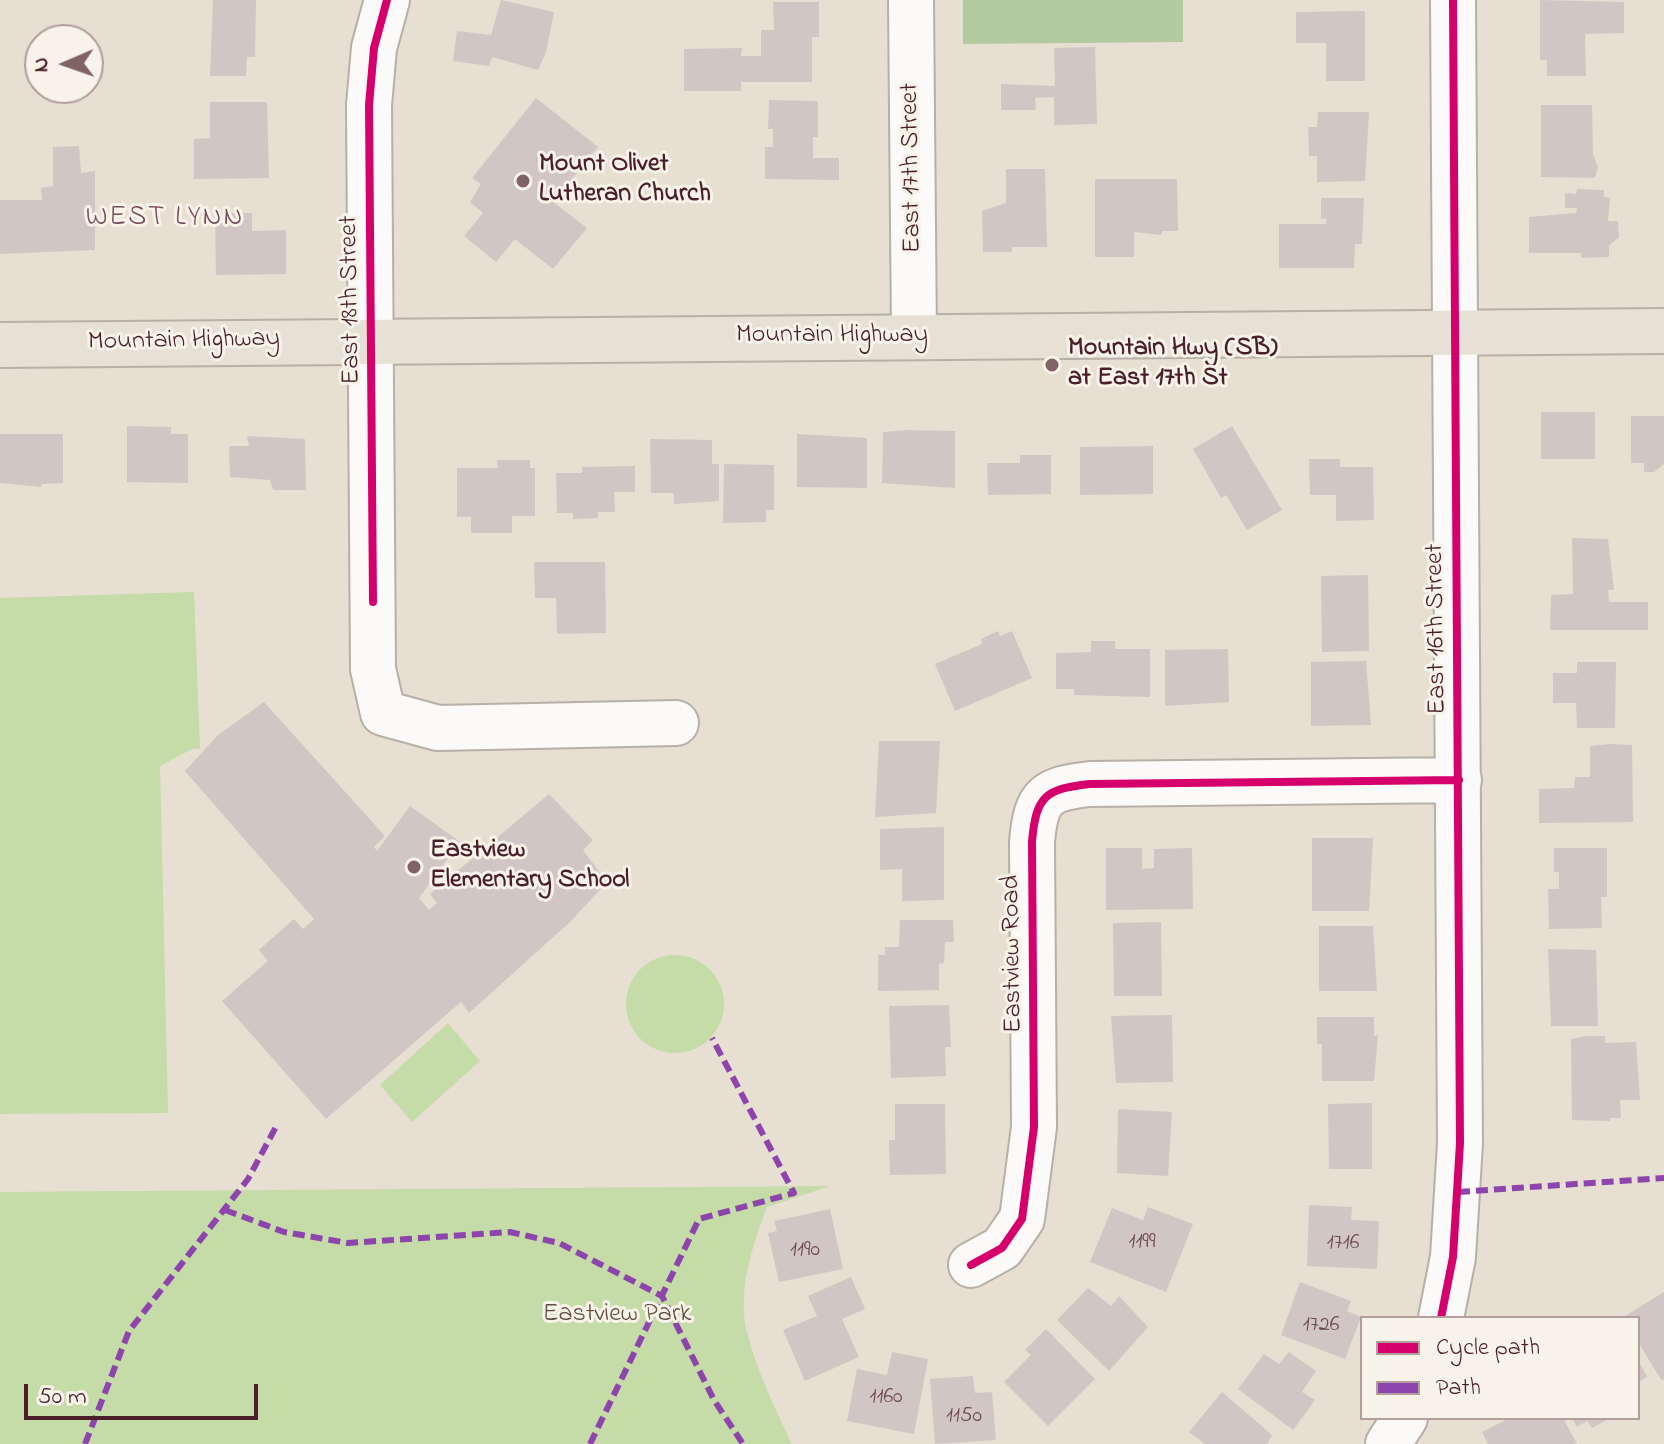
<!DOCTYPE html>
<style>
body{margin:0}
#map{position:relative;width:1664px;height:1444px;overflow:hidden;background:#e7dfd1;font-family:"Indie Flower",sans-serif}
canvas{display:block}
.legend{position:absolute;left:1360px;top:1316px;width:280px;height:104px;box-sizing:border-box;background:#f7f3e8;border:2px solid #b29e9c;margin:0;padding:10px 14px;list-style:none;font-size:24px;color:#4a1f2b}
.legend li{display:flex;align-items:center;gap:16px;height:40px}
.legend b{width:40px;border:2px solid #b29e9c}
.north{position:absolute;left:24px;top:24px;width:80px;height:80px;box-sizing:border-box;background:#f7f3e8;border:2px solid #b29e9c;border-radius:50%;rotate:268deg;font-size:22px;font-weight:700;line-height:32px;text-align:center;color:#4a1f2b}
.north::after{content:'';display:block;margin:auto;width:28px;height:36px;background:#816265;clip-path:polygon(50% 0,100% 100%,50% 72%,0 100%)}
.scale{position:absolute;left:24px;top:1384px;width:234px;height:36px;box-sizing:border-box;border:4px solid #4a1f2b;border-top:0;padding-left:10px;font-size:24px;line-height:28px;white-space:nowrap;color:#4a1f2b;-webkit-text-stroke:6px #f7f3e8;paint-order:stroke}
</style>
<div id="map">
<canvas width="1664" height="1444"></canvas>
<ul class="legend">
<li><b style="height:10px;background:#d6006c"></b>Cycle path</li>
<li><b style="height:10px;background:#8e44ad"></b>Path</li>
</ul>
<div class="north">N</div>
<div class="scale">50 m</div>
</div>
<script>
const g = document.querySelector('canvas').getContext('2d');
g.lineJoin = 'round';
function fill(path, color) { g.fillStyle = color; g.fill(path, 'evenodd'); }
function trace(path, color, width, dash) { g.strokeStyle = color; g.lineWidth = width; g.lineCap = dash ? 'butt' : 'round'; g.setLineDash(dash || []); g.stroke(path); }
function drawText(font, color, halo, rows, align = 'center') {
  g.font = font + ' "Indie Flower",sans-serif'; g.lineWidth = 6; g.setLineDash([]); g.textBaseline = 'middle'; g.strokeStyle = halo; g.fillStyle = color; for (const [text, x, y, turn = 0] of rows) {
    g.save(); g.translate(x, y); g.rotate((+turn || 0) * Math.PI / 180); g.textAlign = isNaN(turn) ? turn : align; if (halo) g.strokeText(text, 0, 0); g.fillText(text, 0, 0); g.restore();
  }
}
const green = new Path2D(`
 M194,592l6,157h-8l-32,17 8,347 -168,1v-516z
 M626 1004a49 49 0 1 1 98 0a49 49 0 1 1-98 0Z
 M448,1023l32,38 -68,61 -32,-37z
 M830,1186l-63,21c-14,37 -29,81 -21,121 8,36 30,83 46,116h-792v-252z`);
const forest = new Path2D(`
 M963,0h220v42l-220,2z`);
const building = new Path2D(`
 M213,0h43l-1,57h-8l-1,19h-36z
 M501,0l53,12 -8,40 -8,18 -46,-13 -3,9 -36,-5 4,-30 34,4z
 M1540,0l84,2v31l-39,1 1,42h-39v-16h-7z
 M773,2h46v35h-7v45h-71v9h-57v-42l58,-1 -1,8h20v-26h13z
 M1365,11v70h-39v-38h-30v-31z
 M1095,47l2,77 -43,1v-28l-19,1 1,12h-35v-26l54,2 -1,-38z
 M536,98l62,49 -45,55 34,26 -34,41 -38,-30 -19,23 -32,-26 19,-23 -13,-11 11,-18 -9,-6z
 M769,100l49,1v36h-5v21h26v22l-74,-1v-32h8v-18h-5z
 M210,102h57l2,76 -75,1v-40l16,-1z
 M1541,105h51l1,50 5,12 -3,11 -54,-1z
 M1318,112h51l-4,69 -48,1v-26h-8l-1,-29h9z
 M79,146l2,27 14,-2v79l-95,4v-54h42l-1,-12 12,-2v-39z
 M1006,169h39l2,78h-35v5h-29l-1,-41 24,-8z
 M1095,179h82l1,52h-16v4l-28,-3v25h-39z
 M1577,189l27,1v7l6,1 -2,23h10l1,16 -10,9v11l-28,1v-5h-52v-36l47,-4 1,-5h-12v-15l11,1z
 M1321,198h43l-2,46h-7l-1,24h-75v-44h47l1,-5 -6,-1z
 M215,213h37v18l34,-1v44l-70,1z
 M1541,412h54v47h-54z
 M1631,416h33v48l-10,8h-10v-9h-13z
 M127,426l44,1v7h17v49l-61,-1z
 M1232,426l50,84 -35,20 -21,-35 -5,3 -28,-49z
 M908,430l47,1v57l-73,-5 1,-51z
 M0,434h63v49l-22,1v3l-41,-4z
 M797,434l70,4v50l-70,-1z
 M247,436l58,3 1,51h-33l-3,-10 -40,-3 -1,-31h20z
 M650,439l62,1v24h7v37l-45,3v-11h-23z
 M1153,446v48l-73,1v-48z
 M1020,455h31v39l-63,1 -1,-32h33z
 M1309,459h31v8h33l1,53 -38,1v-26h-26z
 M497,460h33v8h5v48h-23v17h-41v-16h-14v-49h41z
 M724,464l50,1v45h-8v12l-43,1z
 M635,466v26h-21l1,20h-17v6l-25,1v-6h-16l-1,-40h26v-6z
 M1572,538l36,1 6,51h-6l1,12h39v28h-98l1,-35 22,-1z
 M534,562h71l1,71 -49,1 -1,-36h-21z
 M1368,575l1,76 -47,1 -1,-76z
 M998,631l2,5 12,-5 20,47 -77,33 -20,-47 47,-20 -1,-5z
 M1091,641h24v8h35v48l-76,-2v-6h-18v-36l35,-1z
 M1228,649l1,53 -64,4v-56z
 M1366,661l5,64 -60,1v-64z
 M1577,662h39l-1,66h-38l-1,-25h-23v-30h24z
 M264,702l121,134 -11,11 3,4 33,-45 50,36 -41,56 10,12 8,-7 -7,-9 119,-100 44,46 -10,10 24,32 -37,40 -101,91 -8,-11 -135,117 -104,-118 46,-40 -9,-11 35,-31 9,10 11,-10 -129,-148 33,-36z
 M879,741h61l-4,72 -61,4z
 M1610,744l22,1 1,77 -94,1v-34l35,-1 1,-11h15v-31z
 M944,827v73l-42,1v-32l-22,1v-41z
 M1312,838h61l-4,73h-57z
 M1106,848h36v21l12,-1v-19l38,-1 1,61 -87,1z
 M1554,848h53v49h-6l1,31 -53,1 -1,-40h11v-17h-5z
 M900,920h53l1,22h-9l-1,21 -5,1v26l-61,1v-36h7v-8h14z
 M1161,922l1,74h-48l-1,-73z
 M1319,926h54l4,65h-58z
 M1548,949l48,1 2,76h-47z
 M949,1005l2,42h-6l1,29 -55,2 -2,-72z
 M1172,1015l1,67 -57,1 -5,-67z
 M1317,1017h57v19l4,-1 -4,46h-52v-37h-5z
 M1587,1036h18v7l31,-1 4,58h-20l1,18h-11v3l-38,-1 -1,-81z
 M1372,1103v66h-43l-1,-65z
 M895,1104h50l1,70 -56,1 -1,-35h6z
 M1118,1109l54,3 -4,64 -51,-3z
 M1309,1205l43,2 -1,13 28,1 -2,48 -70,-3z
 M1148,1207l45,17 -27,68 -76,-30 22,-54 31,12z
 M830,1209l13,60 -64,13 -11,-49 9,-2 -3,-10z
 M851,1277l14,32 -23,10 17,38 -54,24 -22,-51 34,-14 -9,-20z
 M1300,1282l51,19 -4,10 14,6 -16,42 -64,-24z
 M1088,1288l23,18 8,-10 29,31 -39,44 -52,-51z
 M1664,1292v87l-2,2 -24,-39v-24h-16z
 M1046,1329l49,50 -47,47 -44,-44 27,-27 -6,-5z
 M892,1352l36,7 -14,75 -67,-13 10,-52 30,6z
 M1289,1352l27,19 -14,21 13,8 -22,30 -55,-41 26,-35 15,10z
 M1638,1360l9,17 -9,5z
 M973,1376l2,17 17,-1 4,48 -61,4 -5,-65z
 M1222,1392l50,43 -5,9h-62l-16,-12z
 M1510,1418h53l14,26h-89l-6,-12z
 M1572,1418h38l-18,10 -5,-7 -10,6z`);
const minor = new Path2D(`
 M387,0l-13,48 -5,57 4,564 10,44 55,15 238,-5
 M911,0l3,337
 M971,1265l31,-17 20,-29 12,-92 -2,-285c4,-46 13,-53 58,-58l369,-4
 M1441,1318l12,-61 7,-114 -7,-1143
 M1388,1444l17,-26`);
const major = new Path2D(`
 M0,345l1664,-14`);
const quiet = new Path2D(`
 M1458,1192l206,-14
 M225,1210l59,22 64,11 162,-11 49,11 103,53 52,104 29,44
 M85,1444l44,-113 119,-152 29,-54
 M590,1444l109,-225 95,-26 -82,-155`);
const cycleway = new Path2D(`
 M373,602l-4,-497 5,-57 13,-48
 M971,1265l31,-17 20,-29 12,-92 -2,-285c4,-46 13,-53 58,-58l369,-4
 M1441,1318l12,-61 7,-114 -7,-1143`);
const markers = [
 [523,181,8,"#816265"],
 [1052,365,8,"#816265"],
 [414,867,8,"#816265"]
];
const numberNames = [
 ["1199",1142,1243],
 ["1716",1343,1244],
 ["1190",805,1251],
 ["1726",1321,1326],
 ["1160",886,1398],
 ["1150",964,1417]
];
const poiNames = [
 ["Mount Olivet",539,166],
 ["Lutheran Church",539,196],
 ["Mountain Hwy (SB)",1068,350],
 ["at East 17th St",1068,380],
 ["Eastview",430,852],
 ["Elementary School",430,882]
];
const streetNames = [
 ["East 17th Street",913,168,-91],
 ["East 18th Street",352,300,-91],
 ["Mountain Highway",832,337],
 ["Mountain Highway",184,342,-1],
 ["East 16th Street",1438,629,-91],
 ["Eastview Road",1014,954,-91]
];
const parkNames = [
 ["Eastview Park",617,1316]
];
const neighbourhoodNames = [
 ["WEST LYNN",165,219]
];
fill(green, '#c5dba8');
fill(forest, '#b2ca9d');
fill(building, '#d2c6c5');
trace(minor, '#b8afa7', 48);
trace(major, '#b8afa7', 48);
trace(minor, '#fbfaf8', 44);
trace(major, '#e6e1d4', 44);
trace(quiet, '#8e44ad', 6, [12, 6]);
trace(cycleway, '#d6006c', 8);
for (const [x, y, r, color] of markers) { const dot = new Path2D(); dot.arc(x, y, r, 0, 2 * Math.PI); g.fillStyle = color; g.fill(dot); trace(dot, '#f7f3e8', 3); }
drawText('22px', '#6c4952', null, numberNames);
drawText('bold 26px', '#4a1f2b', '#f7f3e8', poiNames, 'left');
drawText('26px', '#4a1f2b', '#f7f3e8', streetNames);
drawText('26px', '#624d42', '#f7f3e8', parkNames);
g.letterSpacing = '2px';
drawText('28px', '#794d60', '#f7f3e8', neighbourhoodNames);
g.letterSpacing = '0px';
</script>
